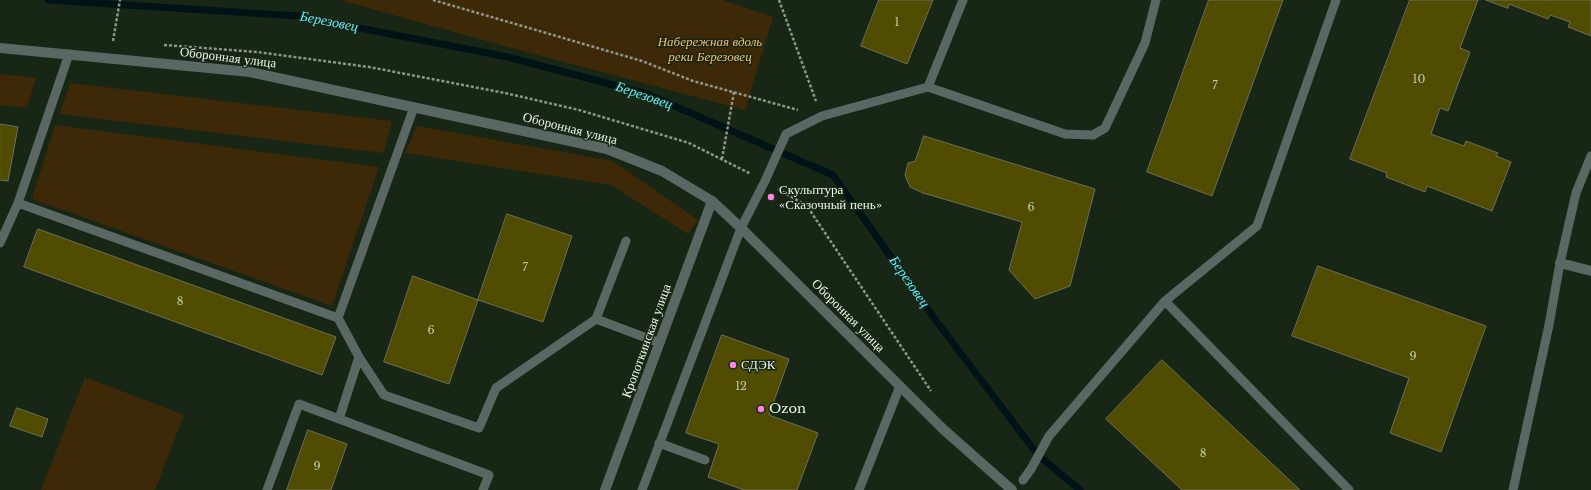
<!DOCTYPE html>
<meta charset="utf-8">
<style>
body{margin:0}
canvas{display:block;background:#182616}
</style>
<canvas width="1591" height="490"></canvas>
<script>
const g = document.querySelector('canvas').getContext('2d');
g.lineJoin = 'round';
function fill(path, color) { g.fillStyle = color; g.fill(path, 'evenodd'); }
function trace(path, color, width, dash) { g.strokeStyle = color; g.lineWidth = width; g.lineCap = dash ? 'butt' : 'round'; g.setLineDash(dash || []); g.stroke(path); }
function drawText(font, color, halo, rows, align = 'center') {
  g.font = font + ' "Libre Baskerville",serif'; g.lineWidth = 3; g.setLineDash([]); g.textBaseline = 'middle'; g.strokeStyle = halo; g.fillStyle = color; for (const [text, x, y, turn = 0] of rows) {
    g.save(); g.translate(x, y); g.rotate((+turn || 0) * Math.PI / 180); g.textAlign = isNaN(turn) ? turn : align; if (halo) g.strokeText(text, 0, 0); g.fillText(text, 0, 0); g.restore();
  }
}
const green = new Path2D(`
 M340,0h383l50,17 -28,93 -241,-64z
 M0,74l36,4 -9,30 -27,-3z
 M70,83l322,38 -8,32 -324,-39z
 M55,125l324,42 -47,139 -300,-107z
 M417,126l196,35 85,59 -10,14 -77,-49 -206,-32z
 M85,377l99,38 -29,75h-114z`);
const stream = new Path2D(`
 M48,0l250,16 210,41 139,37 186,81 104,147 101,133 42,35`);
const building = new Path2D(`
 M879,0h54l-26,64 -46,-18z
 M1209,0h74l-71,196 -65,-24z
 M1410,0h68l-18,48 10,4 -22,59 -8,-3 -9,26 33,12 2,-5 32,12 -2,3 15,6 -19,49 -65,-25 -2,6 -39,-15 1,-4 -37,-14z
 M1486,0h105v36l-23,-9 2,-5 -20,-7 -2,4 -39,-15 -1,4z
 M0,124l18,3 -10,54 -8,-1z
 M924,136l171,53 -25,97 -35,13 -26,-29 13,-48 -99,-29 -13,-6 -5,-12 3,-12 7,-2z
 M507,214l65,22 -29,86 -65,-22z
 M38,229l298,108 -14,38 -298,-108z
 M1318,266l168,60 -45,126 -51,-19 19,-55 -117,-42z
 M413,276l65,24 -29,84 -65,-22z
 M722,335l67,24 -20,56 49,18 -21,57h-53l-36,-13 11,-33 -33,-11z
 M1162,360l138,130h-118l-76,-71z
 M17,408l31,11 -6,18 -32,-11z
 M308,430l39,14 -16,46h-44z`);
const path = new Path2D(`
 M433,0l209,61 51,20 105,29
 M779,0l37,101
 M113,41l7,-41
 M164,45l93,7 112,15 136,26 74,17 110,33 62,31
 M722,159l12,-67
 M778,189l29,17 124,185`);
const service = new Path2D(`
 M928,87l35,-87
 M414,107l-76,211 21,39 25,38 95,33 17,-40 100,-69 30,-78
 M18,203l320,115
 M0,243l18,-40 51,-149
 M1165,301l92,-75 79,-226
 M596,319l64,24
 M339,419l20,-62
 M659,443l46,17
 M1023,480l8,-11 18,-33 116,-135 184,189
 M267,490l32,-86 190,71 -6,15
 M642,490l99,-262 24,-47 21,-47 36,-18 106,-29 137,47 28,1 12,-7 40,-85 11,-43
 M859,490l41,-104
 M1513,490l36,-165 11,-62 16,-70 15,-37`);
const minor = new Path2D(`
 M1560,263l31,8
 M605,490l107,-289`);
const tertiary = new Path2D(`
 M0,48l250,24 357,77 55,22 50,30 29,27 202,201 69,61`);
const markers = [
 [771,197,4,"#fc86e3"],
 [733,365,4,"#fc86e3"],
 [761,409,4,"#fc86e3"]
];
const numberNames = [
 ["1",897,23],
 ["10",1419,80],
 ["7",1215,86],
 ["6",1031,208],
 ["7",525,268],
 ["8",180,302],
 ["6",431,331],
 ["9",1413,357],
 ["12",741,387],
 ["8",1203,454],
 ["9",317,467]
];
const parkNames = [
 ["Набережная вдоль",710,42],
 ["реки Березовец",710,57]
];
const streetNames = [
 ["Оборонная улица",228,58,7],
 ["Оборонная улица",570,129,14],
 ["Оборонная улица",848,316,45],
 ["Кропоткинская улица",647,341,-70]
];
const poiNames = [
 ["Скульптура",779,190],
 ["«Сказочный пень»",779,205],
 ["СДЭК",741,365],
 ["Ozon",769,409]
];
const waterNames = [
 ["Березовец",329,22,11],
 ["Березовец",644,96,19],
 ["Березовец",909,282,55]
];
fill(green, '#3d2808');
trace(stream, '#001317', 7);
fill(building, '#504d02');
trace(building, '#6e6e56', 1);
trace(path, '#8c978a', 2.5, [3, 2]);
trace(service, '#5b6763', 9);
trace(minor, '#5b6763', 10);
trace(tertiary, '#5b6763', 10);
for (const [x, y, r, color] of markers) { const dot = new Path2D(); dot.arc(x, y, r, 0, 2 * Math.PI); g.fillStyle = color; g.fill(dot); trace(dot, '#182616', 1.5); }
drawText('11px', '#c4cbaf', null, numberNames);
drawText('italic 13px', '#f5bd6d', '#182616', parkNames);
drawText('13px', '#ebf5e9', '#182616', streetNames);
drawText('13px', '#ebf5e9', '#182616', poiNames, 'left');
drawText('italic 14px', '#66eafa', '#182616', waterNames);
</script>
